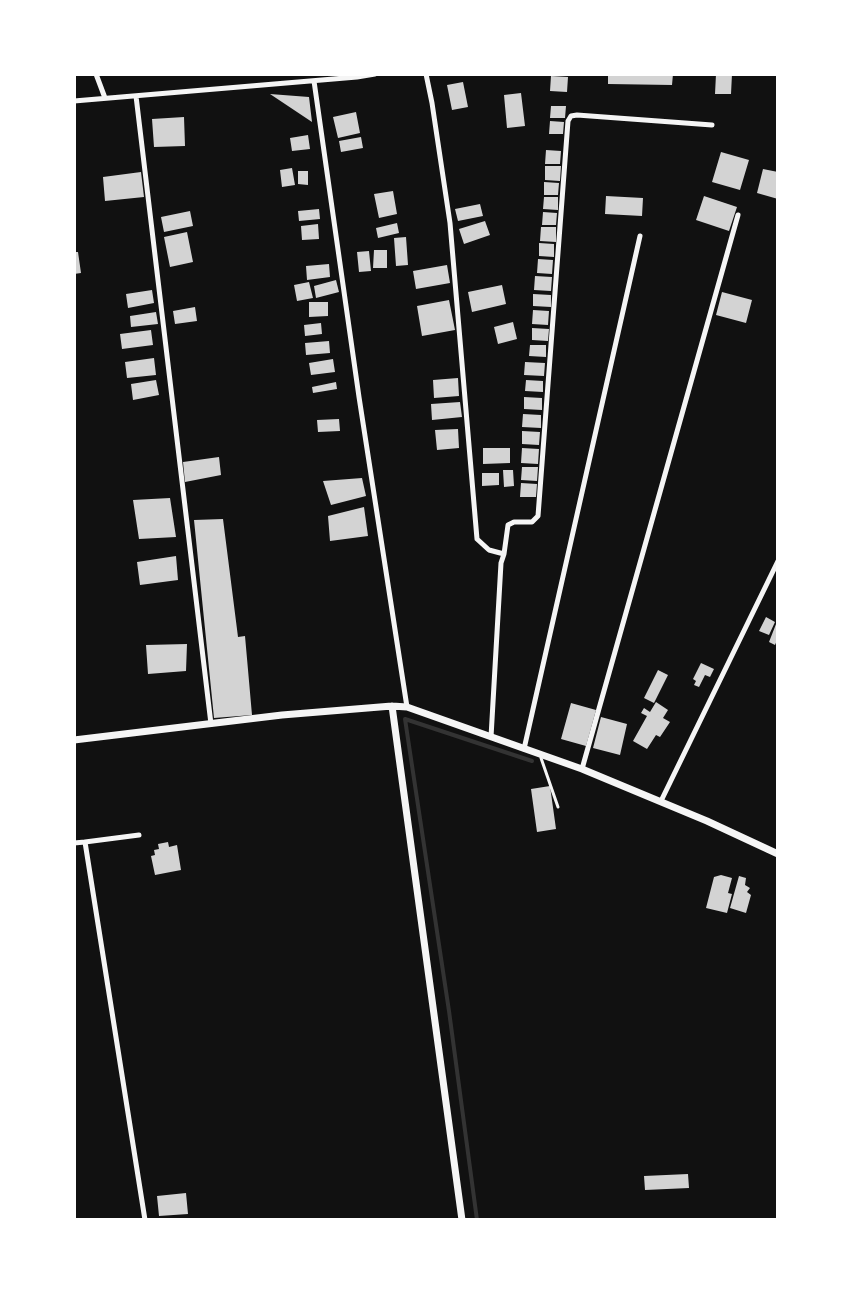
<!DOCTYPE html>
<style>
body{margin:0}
#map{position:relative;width:852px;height:1294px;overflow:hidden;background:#111;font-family:"PT Sans",sans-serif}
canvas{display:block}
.frame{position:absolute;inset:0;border:76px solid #fff;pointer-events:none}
</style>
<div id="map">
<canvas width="852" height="1294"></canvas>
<div class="frame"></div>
</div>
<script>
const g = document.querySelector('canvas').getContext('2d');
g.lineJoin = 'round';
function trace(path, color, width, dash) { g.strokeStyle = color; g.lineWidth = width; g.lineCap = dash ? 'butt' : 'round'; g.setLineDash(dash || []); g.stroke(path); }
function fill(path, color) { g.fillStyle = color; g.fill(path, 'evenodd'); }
const stream = new Path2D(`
 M477,1220l-28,-209 -44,-292 127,42`);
const building = new Path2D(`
 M608,74h65l-1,11 -64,-1z
 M716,74h16l-1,20h-16z
 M551,76l17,1 -1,15 -17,-1z
 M463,82l5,25 -16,3 -5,-25z
 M521,93l4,33 -18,2 -3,-33z
 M270,94l39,3 3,25z
 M551,106h15l-1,12h-15z
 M356,112l4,21 -22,5 -5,-21z
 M184,117l1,29 -31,1 -2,-28z
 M550,121l14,1 -1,12h-14z
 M308,135l2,14 -18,2 -2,-13z
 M361,137l2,11 -22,4 -2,-11z
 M546,150l15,1 -1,13h-15z
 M721,152l28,8 -9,30 -28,-8z
 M545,166h16l-1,15 -15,-1z
 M292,168l3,17 -13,2 -2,-17z
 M763,169l15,3v27l-21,-6z
 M298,171h10v14l-10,-1z
 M141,172l3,25 -39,4 -2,-24z
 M544,182l15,1 -1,12h-14z
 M393,191l4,23 -18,4 -5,-24z
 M606,196l37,2 -1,18 -37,-2z
 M704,196l33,11 -8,24 -33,-11z
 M544,197h14v13l-15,-1z
 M480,204l3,12 -25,5 -3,-12z
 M319,209l1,10 -21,2 -1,-10z
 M190,211l3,15 -29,6 -3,-15z
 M543,212l14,1 -1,12h-14z
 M485,221l5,14 -26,9 -5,-15z
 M397,223l2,10 -21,5 -2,-10z
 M318,224l1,15 -17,1 -1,-14z
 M541,227h15v15l-16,-1z
 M187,232l6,30 -23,5 -6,-30z
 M406,237l2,28 -12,1 -2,-28z
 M539,243l15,1v13l-15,-1z
 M374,250h13v18h-14z
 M369,251l2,20 -12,1 -2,-20z
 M74,252h4l3,21 -7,1z
 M538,259l15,1 -1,14 -15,-1z
 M329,264l1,13 -23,3 -1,-14z
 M447,265l3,18 -34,6 -3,-18z
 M535,276l17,1 -1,14 -17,-1z
 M336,280l3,12 -23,6 -2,-12z
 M309,282l4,16 -16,3 -3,-16z
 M502,285l4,19 -34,8 -4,-20z
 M152,290l2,13 -26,5 -2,-14z
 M722,292l30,8 -6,23 -30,-8z
 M533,294l18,1v12l-18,-1z
 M449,300l6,30 -33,6 -5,-30z
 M309,302h19v14l-19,1z
 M195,307l2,14 -22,3 -2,-13z
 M533,310l16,1 -1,14 -16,-1z
 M156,312l2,12 -27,3 -1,-11z
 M513,322l4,17 -19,5 -4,-17z
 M321,323l1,11 -17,2 -1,-11z
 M532,328l17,1 -1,12 -16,-1z
 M151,330l2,15 -31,4 -2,-15z
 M329,341l1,12 -24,2 -1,-12z
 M530,345h16v12l-17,-1z
 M154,358l2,17 -29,3 -2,-16z
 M333,359l2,13 -24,3 -2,-12z
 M525,362l20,1 -1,13 -20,-1z
 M458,378l1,18 -25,2 -1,-18z
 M156,380l3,15 -26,5 -2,-16z
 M526,380l17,1v11l-18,-1z
 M336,382l1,7 -24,4 -1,-6z
 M524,397l18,1v12l-18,-1z
 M460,402l2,15 -30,3 -1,-16z
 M523,414l18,1v13l-19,-1z
 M339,419l1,12 -22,1 -1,-12z
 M458,429l1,19 -22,2 -2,-20z
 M522,431l18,1 -1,13 -17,-1z
 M483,448h27v15l-27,1z
 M522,448l17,1 -1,15 -17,-1z
 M219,457l2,18 -36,7 -2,-20z
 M522,467h16l-1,14 -16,-1z
 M503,470h10l1,16 -10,1z
 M482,473h17v12l-17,1z
 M362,478l4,18 -35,9 -8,-24z
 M521,483l16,1 -1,13h-16z
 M170,498l6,39 -37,2 -6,-39z
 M364,507l4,29 -38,5 -2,-25z
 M223,519l15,118 7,-1 7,79 -38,3 -20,-198z
 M176,556l2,24 -38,5 -3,-23z
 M766,617l9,5 -6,13 -10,-4z
 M778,619v19l-3,7 -6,-3z
 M187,644l-1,27 -38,3 -2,-29z
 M701,663l13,6 -4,8 -5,-2 -6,12 -5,-2 2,-4 -3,-2z
 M658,670l10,5 -14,28 -10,-5z
 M656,702l12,8 -5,8 7,4 -10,15 -4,-2 -9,14 -14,-8 14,-25 -6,-3 3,-5 6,4z
 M571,703l25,7 -10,36 -25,-7z
 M601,717l26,7 -7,31 -27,-7z
 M550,786l6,43 -19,3 -6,-43z
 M168,842l1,5 8,-2 4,25 -26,5 -4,-19 4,-1 -1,-5 5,-1 -1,-5z
 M721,875l11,3 -4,15 4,1 -5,19 -21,-5 8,-31z
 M739,876l7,2 -1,7 5,3 -3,4 4,3 -5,18 -16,-5z
 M688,1174l1,14 -44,2 -1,-14z
 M186,1193l2,21 -29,2 -2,-20z`);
const service = new Path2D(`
 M541,758l17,49`);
const minor = new Path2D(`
 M96,74l9,24
 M426,74l6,29 18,120 27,316 12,11 15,4 -3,9 -10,174
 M314,81l45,316 48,310
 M136,96l75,628
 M74,101l283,-24 18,-3
 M504,554l4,-29 6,-3h18l6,-6 30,-395 3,-5 6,-1 135,10
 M524,749l116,-513
 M582,769l156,-554
 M661,801l117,-240
 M85,842l54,-7
 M74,843l11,-1 60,378`);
const tertiary = new Path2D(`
 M392,706l70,514
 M74,740l208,-25 110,-9 15,1 175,62 125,52 71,33`);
trace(stream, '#333', 4);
fill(building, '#d3d3d3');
trace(service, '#f5f5f5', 3);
trace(minor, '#f5f5f5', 5);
trace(tertiary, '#f5f5f5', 7);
</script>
